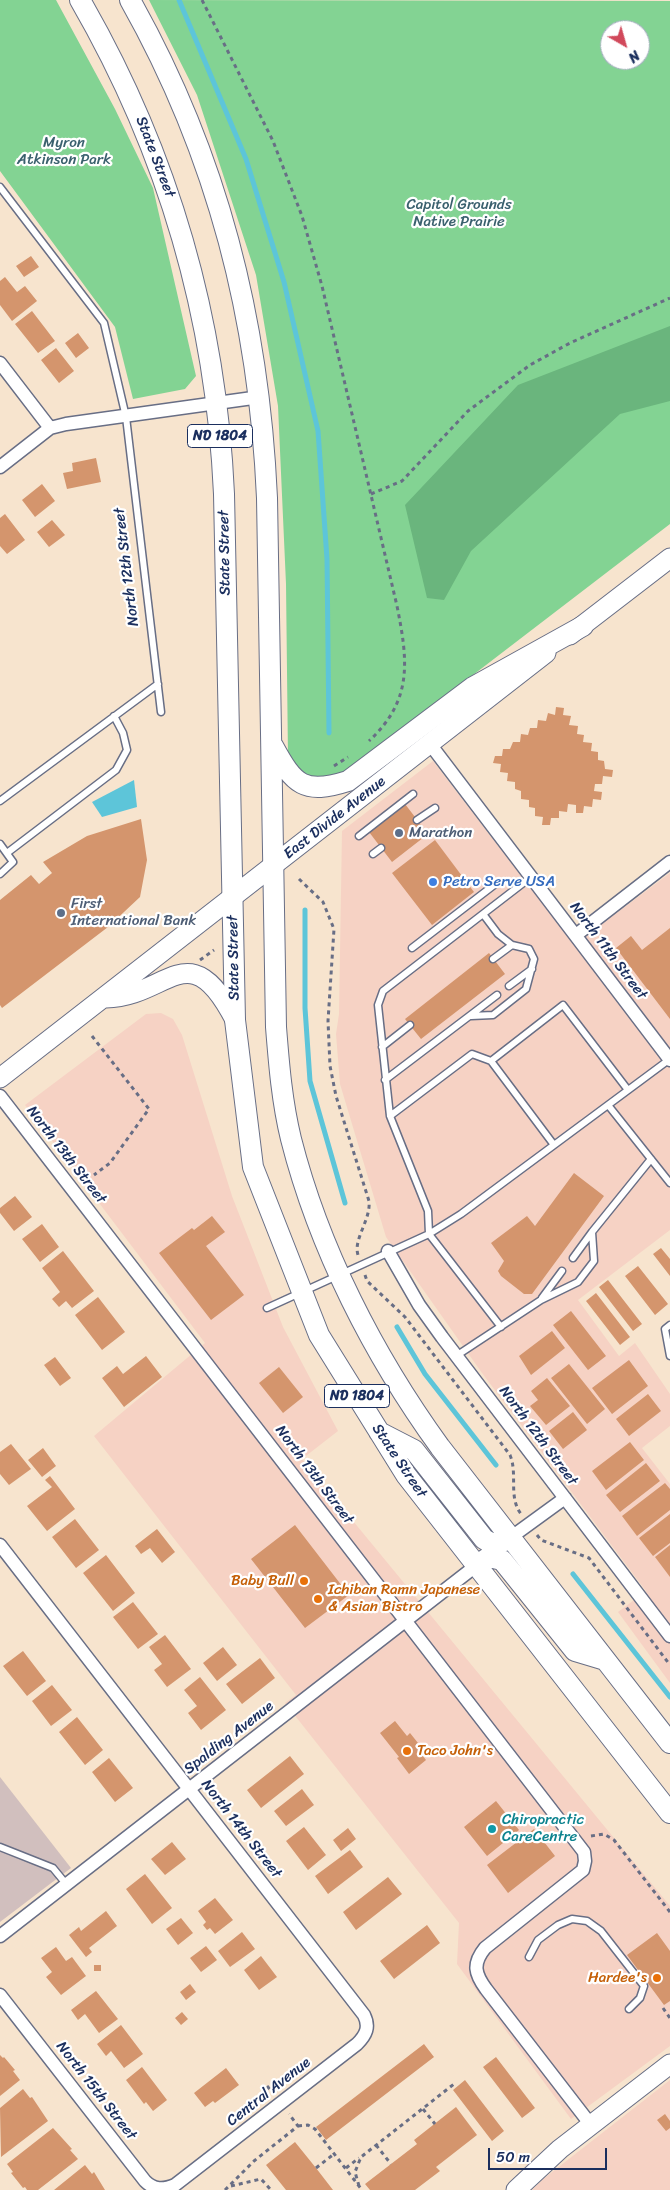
<!DOCTYPE html>
<style>
body{margin:0}
#map{position:relative;width:670px;height:2190px;overflow:hidden;background:#f7e4ce;font-family:Sriracha,sans-serif}
canvas{display:block}
.north{position:absolute;left:600px;top:20px;width:50px;height:50px;box-sizing:border-box;background:#fff;border:1px solid #a4acbf;border-radius:50%;rotate:142deg;font-size:14px;font-weight:700;line-height:20px;text-align:center;color:#1b2f5e}
.north::after{content:'';display:block;margin:auto;width:18px;height:22px;background:#d1495b;clip-path:polygon(50% 0,100% 100%,50% 72%,0 100%)}
.scale{position:absolute;left:488px;top:2148px;width:119px;height:22px;box-sizing:border-box;border:2px solid #1b2f5e;border-top:0;padding-left:6px;font-size:15px;line-height:18px;white-space:nowrap;color:#1b2f5e;-webkit-text-stroke:4px #fff;paint-order:stroke}
</style>
<div id="map">
<canvas width="670" height="2190"></canvas>
<div class="north">N</div>
<div class="scale">50 m</div>
</div>
<script>
const g = document.querySelector('canvas').getContext('2d');
g.lineJoin = 'round';
function fill(path, color) { g.fillStyle = color; g.fill(path, 'evenodd'); }
function trace(path, color, width, dash) { g.strokeStyle = color; g.lineWidth = width; g.lineCap = dash ? 'butt' : 'round'; g.setLineDash(dash || []); g.stroke(path); }
function drawText(font, color, halo, rows, align = 'center') {
  g.font = font + ' Sriracha,sans-serif'; g.lineWidth = 4.5; g.setLineDash([]); g.textBaseline = 'middle'; g.strokeStyle = halo; g.fillStyle = color; for (const [text, x, y, turn = 0] of rows) {
    g.save(); g.translate(x, y); g.rotate((+turn || 0) * Math.PI / 180); g.textAlign = isNaN(turn) ? turn : align; if (halo) g.strokeText(text, 0, 0); g.fillText(text, 0, 0); g.restore();
  }
}
const built = new Path2D(`
 M433,761l141,184 96,-72v357l-92,70 41,56 16,-13 35,51v32l-28,22 28,36v199l-52,-71 28,-21 -164,-218 -96,-136 -46,-153 -4,-50 3,-20 3,-183z
 M161,1013l12,6 9,16 50,161 51,131 55,104 -36,28 368,447v140l-99,73 -114,-155 2,-41 -174,-220 11,-8 -202,-259 111,-93 -180,-238 121,-91z
 M670,2080v110h-138l10,-10z`);
const industrial = new Path2D(`
 M0,1777l71,91 -71,54z`);
const green = new Path2D(`
 M0,0h56l59,109 38,79 43,188 -11,13 -52,10 -18,-72 -115,-156z
 M149,0l521,1v523l-334,256h-34l-14,-22 -2,-174 -8,-178 -22,-131 -59,-180zM610,30h30v30h-30z`);
const forest = new Path2D(`
 M670,326v75l-50,13 -149,137 -27,49 -17,-2 -22,-93 113,-120z`);
const water = new Path2D(`
 M134,780l3,27 -35,10 -10,-15z`);
const stream = new Path2D(`
 M179,0l67,159 38,123 34,149 9,128 2,174
 M305,910v98l5,73 35,122
 M397,1327l28,47 71,91
 M573,1574l97,123`);
const building = new Path2D(`
 M31,256l8,11 -15,10 -8,-11z
 M5,277l12,15 8,-6 12,15 -25,20 -12,-16v-24z
 M32,311l23,30 -17,12 -23,-29z
 M78,333l11,15 -13,10 -11,-15z
 M56,348l18,23 -15,12 -18,-23z
 M96,458l5,24 -34,7 -4,-16 10,-2 -1,-8z
 M42,484l13,17 -20,16 -13,-17z
 M5,514l20,26 -18,14 -7,-8v-28z
 M52,520l13,15 -16,12 -12,-15z
 M556,707l8,1 -1,7 8,1 -2,9 9,1 -1,8 7,1 -1,7 9,1 -1,8 7,1v8l6,1 1,8 8,1 -1,7 -9,-1 -1,8h-7l-1,7 8,1 -1,8 -8,-1 -1,8 -8,-1 -1,7h-7v-8l-8,-1 -1,8 -8,-1v7h-8l-1,7h-8l1,-8 -8,-1v-8l-6,-1v-7l-8,-1v-8l-6,-2v-7l-8,-1 1,-8 -8,-1 1,-8 -8,-1 2,-7h7l1,-7h7l3,-7h7l1,-8 7,1 2,-7h7l1,-8 8,1 2,-8 7,2z
 M405,804l23,30 -36,28 -23,-30z
 M141,819l6,41 -7,37 -32,30 -106,81 -2,-3v-105l31,-25 8,9 13,-11 -9,-11 44,-26z
 M435,840l39,52 -42,33 -40,-52z
 M670,928v91l-54,-71 15,-12 11,14z
 M489,953l16,21 -84,65 -16,-20z
 M574,1173l30,23 -72,98h-8l-23,-18 -3,-5 6,-10 -13,-18 36,-27 8,10z
 M15,1196l17,21 -18,14 -14,-18v-5z
 M212,1216l13,16 -19,14 38,49 -33,25 -52,-67 33,-25 2,2z
 M42,1224l17,23 -19,15 -18,-23z
 M661,1248l9,11v17l-17,-22z
 M63,1251l31,40 -22,17 -6,-7 -7,6 -7,-8 8,-7 -18,-24z
 M638,1266l30,38 -13,11 -30,-39z
 M608,1280l34,44 -9,7 -34,-44z
 M596,1293l34,44 -10,8 -34,-44z
 M98,1297l27,35 -23,18 -27,-35z
 M571,1311l35,45 -18,14 -35,-45z
 M552,1331l13,17 -34,27 -12,-19z
 M146,1356l16,21 -38,30 -22,-29 15,-12 6,8z
 M55,1357l16,21 -11,8 -16,-21z
 M629,1360l19,26 -36,28 -20,-26z
 M569,1364l36,45 -18,15 -36,-46z
 M279,1367l24,30 -20,16 -24,-30z
 M547,1378l23,28 -24,19 -16,-19 8,-6 -7,-9z
 M648,1394l13,17 -32,25 -13,-17z
 M573,1412l14,18 -24,19 -14,-18z
 M630,1442l14,18 -38,30 -14,-19z
 M11,1444l20,25 -22,16 -9,-11v-22z
 M43,1448l13,18 -14,11 -14,-17z
 M646,1463l14,18 -40,31 -14,-17z
 M50,1476l25,33 -28,22 -20,-25 25,-19 -7,-7z
 M665,1483l5,6v21l-33,26 -15,-20z
 M670,1514v29l-17,13 -14,-18z
 M75,1519l24,31 -23,18 -24,-31z
 M295,1525l54,70 -44,33 -54,-69z
 M157,1529l18,23 -13,11 -12,-15 -9,6 -6,-8z
 M670,1545v32l-15,-20z
 M106,1555l29,38 -22,18 -30,-38z
 M133,1602l25,32 -20,15 -25,-32z
 M165,1635l26,34 -24,18 -13,-17 8,-6 -13,-17z
 M223,1647l14,18 -20,16 -14,-18z
 M23,1651l23,30 -19,15 -24,-30z
 M260,1658l15,20 -33,26 -16,-20z
 M200,1677l26,33 -25,20 -13,-17 9,-7 -13,-16z
 M52,1685l20,25 -21,16 -19,-25z
 M77,1717l26,33 -18,15 -26,-33z
 M395,1721l12,15 3,-3 8,10 -3,3 11,14 -17,14 -12,-16 2,-1 -19,-24z
 M290,1756l14,18 -43,34 -14,-18z
 M109,1758l24,30 -18,14 -23,-30z
 M302,1789l12,16 -28,21 -12,-15z
 M496,1801l23,29 -32,26 -23,-29z
 M304,1827l22,28 -18,15 -22,-29z
 M348,1828l8,11 -15,12 -8,-11z
 M534,1829l21,27 -47,37 -21,-28z
 M172,1842l14,17 -21,16 -14,-16z
 M350,1850l13,17 -35,27 -13,-18z
 M145,1874l27,34 -20,16 -26,-35z
 M388,1877l14,17 -46,36 -13,-18z
 M215,1898l18,22 -18,14 -5,-6 -3,2 -4,-5 3,-3 -8,-11z
 M106,1911l11,15 -28,22 3,4 -6,5 -17,-22 10,-8 2,4z
 M181,1918l12,15 -15,12 -12,-16z
 M427,1925l13,18 -46,36 -14,-18z
 M242,1932l13,17 -25,18 -12,-16z
 M657,1933l13,18v50l-6,4 -37,-50z
 M206,1946l11,14 -16,12 -11,-14z
 M56,1947l10,14 6,-4 14,19 -25,19 -15,-18 6,-5 -11,-14z
 M261,1956l16,21 -18,13 -15,-20z
 M94,1965h7v6h-7z
 M190,1984l6,8 -10,8 -6,-8z
 M96,1991l22,28 -19,14 -14,-19 -7,6 -7,-10z
 M182,2012l6,7 -7,6 -6,-7z
 M121,2025l22,29 -19,14 -13,-17 -5,5 -9,-12z
 M424,2044l10,13 -108,83 -10,-13z
 M0,2055l3,3 1,-1 11,13 -2,1 7,9 -20,16z
 M496,2057l39,51 -13,10 -39,-51z
 M142,2067l25,33 -14,11 -7,-9 -2,2 -18,-24z
 M226,2068l13,17 -24,18 -2,-2 -8,6 -11,-14z
 M465,2080l39,51 -12,10 -39,-51z
 M23,2089l7,9 2,-1 16,24 -47,36 -1,-49z
 M456,2107l21,28 -41,32 4,4 -25,19h-45l-5,-6 52,-40 -3,-4z
 M665,2114l5,7v7l-4,3 -9,-11z
 M53,2128l19,21 -2,1 8,9 -40,31h-11l-2,-3 -2,1 -12,-15 2,-1 -6,-8z
 M295,2142l21,26 17,22h-47l-20,-25z
 M85,2165l7,9 2,-2 11,18h-51z`);
const path = new Path2D(`
 M202,0l71,141 29,75 20,70 75,320c11,55 16,94 -28,135
 M371,494l31,-13 66,-70 62,-46 40,-22 100,-45
 M334,766l14,-9
 M299,879l24,23 11,27 -6,92 2,45 6,30 33,105c2,19 -16,38 -11,54
 M200,960l14,-10
 M92,1036l57,73 -39,54 -16,12
 M365,1275l2,6 38,36 105,138c8,19 -2,42 11,59
 M537,1535l4,5 48,18 81,107
 M591,1836l13,-2 10,6 56,72
 M663,2008l7,10
 M267,2086l6,7
 M423,2109l12,15
 M298,2126l10,-1 7,4 47,61
 M376,2145l15,19
 M316,2168l18,-14
 M346,2168l13,-10
 M231,2186l30,-7 10,11
 M359,2186l-4,-14 6,-15 93,-73
 M225,2190l29,-29 44,-35 -9,-12`);
const lane = new Path2D(`
 M0,187l104,136 22,94 35,295
 M0,801l158,-117
 M417,820l18,-12
 M359,836l54,-42
 M0,844l13,18 -13,12
 M7,853l109,-83 11,-20 -4,-17 -9,-17
 M373,854l8,-6
 M483,914l15,20 14,11
 M412,948l86,-66
 M509,986l23,-17
 M471,1016l22,-1 33,-26 8,-30 -5,-10 -17,-4 -19,14
 M382,1047l28,-22
 M385,1080l112,-85
 M608,1105l62,78
 M390,1116l82,-62 19,7
 M554,1145l-63,-84 72,-56 65,85
 M573,1258l19,-26
 M542,1298l20,-27
 M267,1308l162,-74 32,-20 209,-155
 M670,1325l-5,4 5,27
 M501,1327l-72,-93 -1,-23 -38,-95 -12,-111 5,-14 148,-114
 M456,1356l85,-56 37,-18 16,-21 -2,-29 59,-73
 M0,1847l53,21 14,17
 M529,1957l9,-17 20,-15 14,-6 15,2 14,10 43,55 -4,12 -11,11`);
const street = new Path2D(`
 M0,363l50,65
 M0,467l50,-39 16,-4 194,-27
 M430,744l240,316
 M576,935l94,-73
 M0,1096l584,756 1,9 -2,9 -98,78c-13,16 -10,26 1,41l105,136
 M388,1251l31,54 23,32 228,299
 M510,1538l55,-40
 M0,1545l364,470c6,12 2,20 -7,29l-182,141c-12,5 -21,5 -30,-4l-145,-186
 M0,1936l477,-371`);
const secondary = new Path2D(`
 M570,635l100,-77
 M106,998c62,-1 83,-67 129,22
 M0,1078l546,-425
 M516,2190l44,-41 110,-85`);
const primary = new Path2D(`
 M80,0c89,154 136,317 144,494l11,526 18,147 66,168 87,140 264,338
 M130,0c88,156 129,320 137,498l9,529c3,38 6,75 15,112 28,110 83,217 149,308l230,296
 M273,746c21,39 31,49 75,35l125,-94 110,-61
 M379,1432l35,18 70,89c10,7 16,5 26,-1
 M477,1565l12,-8 13,3 73,91 30,9`);
const markers = [
 [399,833,5,"#5c6f8a"],
 [433,882,5,"#3f7fe0"],
 [61,913,5,"#5c6f8a"],
 [304,1581,5,"#e8710a"],
 [318,1599,5,"#e8710a"],
 [407,1751,5,"#e8710a"],
 [492,1829,5,"#0f9aa8"],
 [657,1978,5,"#e8710a"]
];
const shields = [
 [220,436,65],
 [357,1396,65]
];
const shieldNames = [
 ["ND 1804",220,436],
 ["ND 1804",357,1396]
];
const parkNames = [
 ["Myron",64,143],
 ["Atkinson Park",64,160],
 ["Capitol Grounds",459,205],
 ["Native Prairie",459,222]
];
const streetNames = [
 ["State Street",155,157,69],
 ["State Street",225,553,-91],
 ["North 12th Street",127,567,-97],
 ["East Divide Avenue",335,818,-38],
 ["North 11th Street",608,951,53],
 ["State Street",234,958,-91],
 ["North 13th Street",66,1155,52],
 ["North 12th Street",538,1436,53],
 ["State Street",399,1461,56],
 ["North 13th Street",314,1475,53],
 ["Spalding Avenue",229,1738,-38],
 ["North 14th Street",241,1829,52],
 ["North 15th Street",96,2091,52],
 ["Central Avenue",269,2092,-38]
];
const serviceNames = [
 ["Marathon",409,833],
 ["First",71,904],
 ["International Bank",71,921]
];
const shopNames = [
 ["Petro Serve USA",443,882]
];
const foodNames = [
 ["Baby Bull",294,1581],
 ["Ichiban Ramn Japanese",328,1590,"left"],
 ["& Asian Bistro",328,1607,"left"],
 ["Taco John's",417,1751,"left"],
 ["Hardee's",647,1978]
];
const cultureNames = [
 ["Chiropractic",502,1820],
 ["CareCentre",502,1837]
];
fill(built, '#f6d2c4');
fill(industrial, '#d1bfbe');
fill(green, '#83d393');
fill(forest, '#6ab57d');
fill(water, '#5dc5d9');
trace(stream, '#5dc5d9', 5);
fill(building, '#d4956d');
trace(lane, '#686e85', 9);
trace(street, '#686e85', 15);
trace(secondary, '#686e85', 21);
trace(primary, '#686e85', 22);
trace(path, '#686e85', 3, [4, 4]);
trace(lane, '#fff', 6);
trace(street, '#fff', 12);
trace(secondary, '#fff', 19);
trace(primary, '#fff', 20);
for (const [x, y, r, color] of markers) { const dot = new Path2D(); dot.arc(x, y, r, 0, 2 * Math.PI); g.fillStyle = color; g.fill(dot); trace(dot, '#fff', 2); }
for (const [x, y, w] of shields) { const box = new Path2D(); box.roundRect(x - w / 2, y - 11.5, w, 23, 4); g.fillStyle = '#fff'; g.fill(box); trace(box, '#1b2f5e', 1); }
drawText('bold 14px', '#1b2f5e', null, shieldNames);
drawText('15px', '#3a606e', '#fff', parkNames);
drawText('15px', '#1b2f5e', '#fff', streetNames);
drawText('15px', '#4e5e75', '#fff', serviceNames, 'left');
drawText('15px', '#366cbe', '#fff', shopNames, 'left');
drawText('15px', '#c56008', '#fff', foodNames, 'right');
drawText('15px', '#0d838f', '#fff', cultureNames, 'left');
</script>
